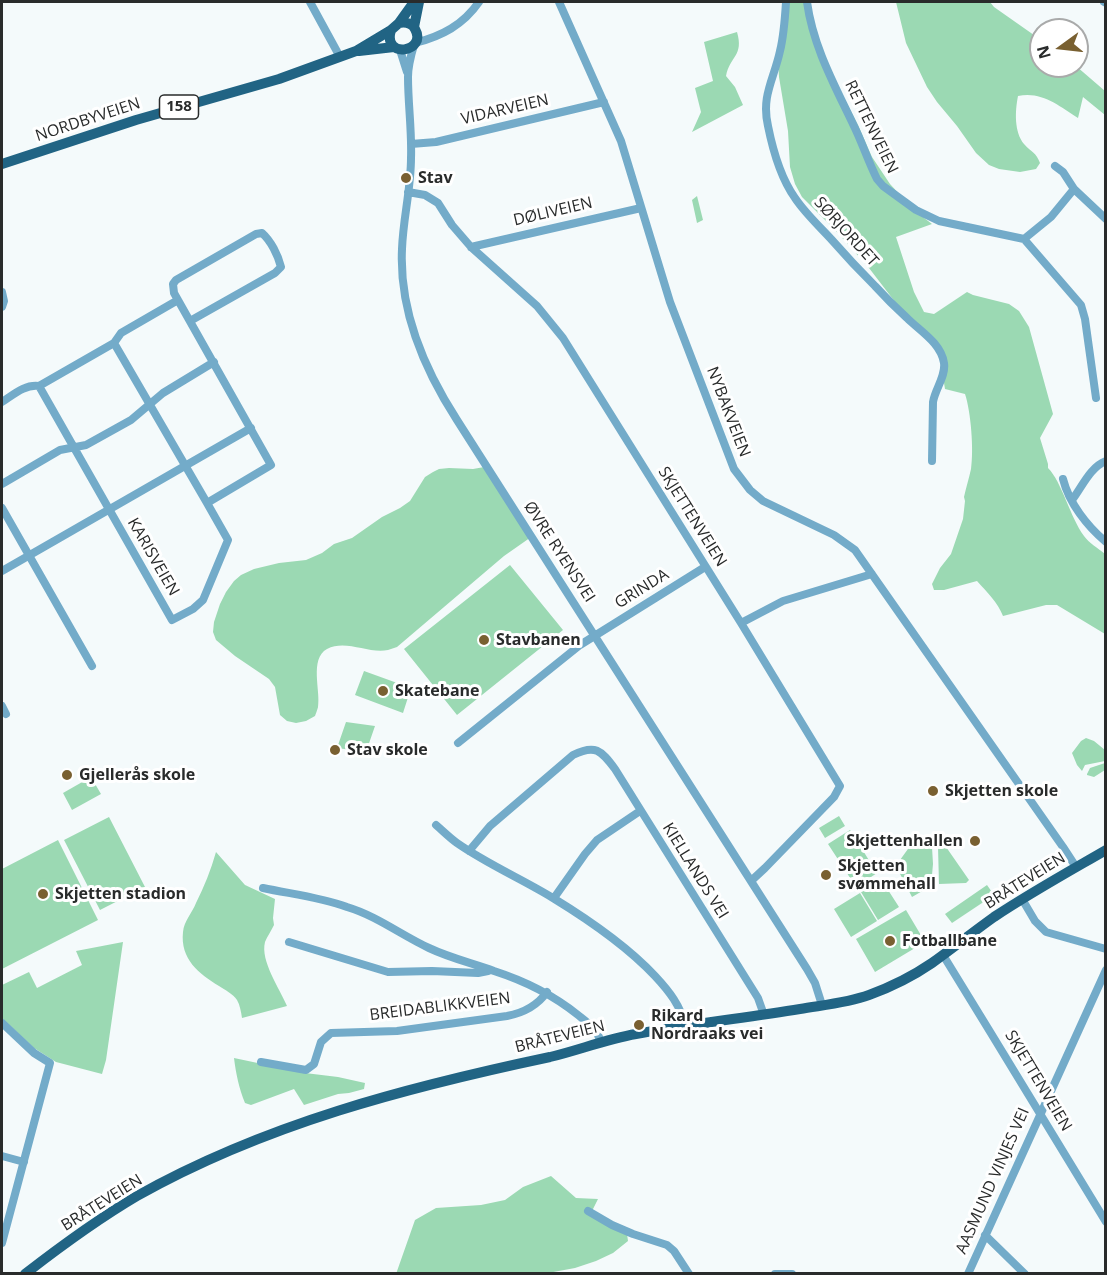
<!DOCTYPE html>
<meta charset="utf-8">
<style>
body{margin:0}
#map{position:relative;width:1107px;height:1275px;overflow:hidden;background:#f4fafb;font-family:"Open Sans",sans-serif}
canvas{display:block}
.frame{position:absolute;inset:0;border:3px solid #292b2b;pointer-events:none}
.north{position:absolute;left:1029px;top:18px;width:60px;height:60px;box-sizing:border-box;background:#fff;border:2px solid #a9aaaa;border-radius:50%;rotate:255deg;font-size:16px;font-weight:700;line-height:24px;text-align:center;color:#292b2b}
.north::after{content:'';display:block;margin:auto;width:21px;height:27px;background:#796031;clip-path:polygon(50% 0,100% 100%,50% 72%,0 100%)}
</style>
<div id="map">
<canvas width="1107" height="1275"></canvas>
<div class="frame"></div>
<div class="north">N</div>
</div>
<script>
const g = document.querySelector('canvas').getContext('2d');
g.lineJoin = 'round';
function fill(path, color) { g.fillStyle = color; g.fill(path, 'evenodd'); }
function trace(path, color, width, dash) { g.strokeStyle = color; g.lineWidth = width; g.lineCap = dash ? 'butt' : 'round'; g.setLineDash(dash || []); g.stroke(path); }
function drawText(font, color, halo, rows, align = 'center') {
  g.font = font + ' "Open Sans",sans-serif'; g.lineWidth = 6; g.setLineDash([]); g.textBaseline = 'middle'; g.strokeStyle = halo; g.fillStyle = color; for (const [text, x, y, turn = 0] of rows) {
    g.save(); g.translate(x, y); g.rotate((+turn || 0) * Math.PI / 180); g.textAlign = isNaN(turn) ? turn : align; if (halo) g.strokeText(text, 0, 0); g.fillText(text, 0, 0); g.restore();
  }
}
const green = new Path2D(`
 M787,2h17l13,43 41,80 14,32 18,27 25,27 17,13 -36,13 18,55 10,20 10,2 33,-22 6,3 36,9 10,7 10,16 24,87 -13,24 8,26v4c14,14 22,49 36,68 5,7 14,12 21,18v80l-48,-29h-11l-43,11c-5,-13 -16,-24 -26,-35l-33,9h-10l-2,-6 8,-16 11,-14 12,-35 2,-18 -1,-4c2,-9 5,-19 7,-28 3,-19 0,-57 -6,-75l-20,-5 -6,-37 -37,-41 -33,-43 -32,-36 -35,-35 -7,-13 -5,-17 -2,-36 -9,-54 -1,-16z
 M896,2h94l4,5 47,33v26h35l29,25v24l-22,-18 -5,21c-19,-12 -36,-27 -60,-22 -3,15 -4,36 6,48 8,9 12,8 16,19l-4,6 -16,3 -21,-3 -10,-4 -13,-12 -19,-27 -20,-24 -10,-15 -21,-44z
 M737,32c7,24 -7,24 -11,44l9,11 8,18 -51,27 9,-20 -6,-24 18,-7 -9,-39z
 M697,196l6,24 -6,3 -5,-23z
 M490,466l44,69 -30,21 -107,91c-3,1 -6,2 -9,3 -20,4 -42,-11 -61,-1 -18,10 -6,42 -9,58 0,1 -3,9 -3,9l-9,5 -10,2 -9,-2 -7,-6 -5,-28 -6,-8 -34,-23 -19,-16 -3,-8 1,-10 6,-18 6,-12 8,-11 7,-6 13,-6 25,-6 27,-3 16,-7 12,-9 18,-6 30,-21 18,-9 10,-7 15,-24 8,-5 6,-3 10,-1 24,1z
 M510,565l53,65 -106,85 -53,-66z
 M364,671l47,17 -8,25 -48,-18z
 M346,722l29,4 -9,26 -29,-4z
 M1086,738l8,3 11,9v11l-20,4 -3,6 -5,-6 -5,-12 9,-12z
 M1105,763v7l-11,7 -7,-2v-1l3,-6z
 M91,777l10,17 -29,16 -9,-17z
 M839,816l6,10 -20,12 -6,-10z
 M109,817l36,70 -45,23 -36,-70z
 M850,830l27,43 -21,14 -28,-43z
 M58,840l40,80 -96,49v-100z
 M913,842l8,5h11l1,17 -2,22 -19,11 -15,-29 3,-8z
 M944,844l25,36 -3,3 -27,1 -1,-37z
 M216,852l29,33 30,14 -2,19 1,7c-3,6 -7,12 -9,17 -5,19 15,47 22,64l-45,12c-1,-6 -2,-13 -5,-18 -4,-6 -12,-10 -18,-14 -20,-12 -39,-27 -36,-54 1,-11 9,-19 13,-29 8,-16 15,-33 20,-51z
 M881,879l18,28 -21,13 -17,-28z
 M987,885l7,10 -42,28 -7,-9z
 M860,893l17,28 -26,16 -17,-28z
 M906,910l19,32 -50,30 -19,-33z
 M123,942l-17,118 -4,14 -46,-12 -22,-14 -32,-30v-33l27,-13 8,16 45,-23 -6,-14z
 M234,1058l71,15 33,4 27,6 -1,6 -15,4 -11,1 -34,11 -10,-16 -43,16 -6,-2c-6,-15 -9,-29 -11,-45z
 M551,1176l25,22 22,1 -7,14 36,21 1,7 -15,12 -17,8 -21,7 -27,5 -152,1 19,-54 21,-12 45,-3 24,-5 18,-13z`);
const minor = new Path2D(`
 M310,2l30,55
 M559,2l62,139 49,161 64,167 16,21 13,11 71,34 21,15 208,297 13,20
 M786,2c-1,16 -2,33 -6,49 -6,28 -19,45 -12,75 5,25 12,51 27,72 10,15 24,28 36,41 14,16 29,32 44,47 10,11 21,22 32,32 13,13 34,25 37,45 2,13 -9,26 -11,39l-1,59
 M807,2c6,44 27,82 46,122 9,18 15,37 24,55l6,7 33,24 23,11 85,18 57,66 4,14 11,79
 M1104,2l2,1
 M415,43c27,-7 48,-18 64,-41
 M414,45c-3,10 -6,21 -6,32 0,27 4,54 3,81 0,31 -8,61 -9,91 -3,62 22,120 55,171l350,549 8,14 7,22
 M400,50l7,22
 M411,144l25,-2 168,-40
 M1074,189l32,30
 M408,192l17,3 13,8 14,22 19,22 66,59 26,32 178,285 99,163 -6,11 -69,71 -14,13
 M1024,239l27,-22 23,-28 -11,-17 -8,-6
 M471,247l170,-39
 M2,292l2,9 -2,6
 M114,343l93,160
 M39,386l133,234 21,-11 10,-9 25,-60 -21,-37 64,-38 -97,-172 -1,-9 3,-4 80,-46 6,-1c9,8 16,22 19,34l-6,6 -85,48
 M2,402c11,-7 23,-18 37,-16l75,-43 7,-10 57,-33
 M1063,479c6,24 24,47 43,63
 M2,484l58,-34 26,-5 45,-25 32,-27 51,-31
 M1072,500c10,-13 18,-33 34,-39
 M2,508l90,158
 M2,571l249,-143
 M741,623l42,-22 89,-27
 M2,706l4,8
 M458,743l122,-98 125,-78
 M436,825c7,6 14,13 21,18 30,21 65,36 96,55 36,22 73,47 102,78 14,15 26,30 30,50
 M469,851l21,-25 83,-71c22,-11 28,-5 42,14l143,229 6,17
 M263,888c28,6 57,9 84,19 30,9 54,28 82,41 21,10 43,15 65,23 31,10 58,23 84,44 10,8 19,14 23,27
 M554,898l31,-44 12,-14 43,-29
 M1022,899l13,22 11,11 60,17
 M289,942l99,30 44,-1 46,2 10,-2
 M943,955l46,75 117,192
 M2,1023l32,30 16,10 -48,180
 M261,1062l45,8 8,-6 7,-22 10,-9 66,-2 110,-15c16,-3 30,-10 40,-24
 M2,1156l22,6
 M588,1211l24,14 21,9 34,11 7,6 15,23
 M985,1235l40,39
 M775,1274h17
 M968,1274l138,-304`);
const major = new Path2D(`
 M414,27l5,-25
 M391,30c-9,30 37,22 24,-1 -3,-6 -10,-7 -16,-6
 M359,51l35,-4
 M2,164l134,-44 143,-41 77,-28 35,-21 8,-7 15,-21
 M25,1274c36,-28 73,-55 112,-78 128,-72 271,-109 413,-139 29,-7 57,-18 86,-23 54,-10 109,-16 164,-25 23,-4 47,-6 69,-14 22,-8 44,-19 63,-32 21,-15 41,-31 62,-46 36,-24 74,-45 112,-67`);
const markers = [
 [406,178,6,"#796031"],
 [484,640,6,"#796031"],
 [383,691,6,"#796031"],
 [335,750,6,"#796031"],
 [67,775,6,"#796031"],
 [933,791,6,"#796031"],
 [975,841,6,"#796031"],
 [826,875,6,"#796031"],
 [43,894,6,"#796031"],
 [890,941,6,"#796031"],
 [639,1025,6,"#796031"]
];
const shields = [
 [179,107,39]
];
const shieldNames = [
 ["158",179,107]
];
const streetNames = [
 ["VIDARVEIEN",505,110,-13],
 ["NORDBYVEIEN",88,120,-18],
 ["RETTENVEIEN",871,127,64],
 ["DØLIVEIEN",553,212,-13],
 ["SØRJORDET",846,232,48],
 ["NYBAKVEIEN",728,412,69],
 ["SKJETTENVEIEN",692,517,58],
 ["ØVRE RYENSVEI",559,552,57],
 ["KARISVEIEN",153,557,60],
 ["GRINDA",642,589,-32],
 ["KIELLANDS VEI",695,871,58],
 ["BRÅTEVEIEN",1025,881,-32],
 ["BREIDABLIKKVEIEN",440,1007,-7],
 ["BRÅTEVEIEN",560,1037,-14],
 ["SKJETTENVEIEN",1038,1081,59],
 ["AASMUND VINJES VEI",993,1181,-66],
 ["BRÅTEVEIEN",102,1203,-32]
];
const poiNames = [
 ["Stav",418,178],
 ["Stavbanen",496,640],
 ["Skatebane",395,691],
 ["Stav skole",347,750],
 ["Gjellerås skole",79,775],
 ["Skjetten skole",945,791],
 ["Skjettenhallen",963,841,"right"],
 ["Skjetten",838,866],
 ["svømmehall",838,884],
 ["Skjetten stadion",55,894],
 ["Fotballbane",902,941],
 ["Rikard",651,1016],
 ["Nordraaks vei",651,1034]
];
fill(green, '#9bd9b3');
trace(minor, '#73abc9', 8);
trace(major, '#216484', 10);
for (const [x, y, r, color] of markers) { const dot = new Path2D(); dot.arc(x, y, r, 0, 2 * Math.PI); g.fillStyle = color; g.fill(dot); trace(dot, '#fff', 2); }
for (const [x, y, w] of shields) { const box = new Path2D(); box.roundRect(x - w / 2, y - 12, w, 24, 4.5); g.fillStyle = '#fff'; g.fill(box); trace(box, '#292b2b', 1.5); }
drawText('bold 15px', '#292b2b', null, shieldNames);
drawText('16px', '#292b2b', '#fff', streetNames);
drawText('bold 16px', '#292b2b', '#fff', poiNames, 'left');
</script>
